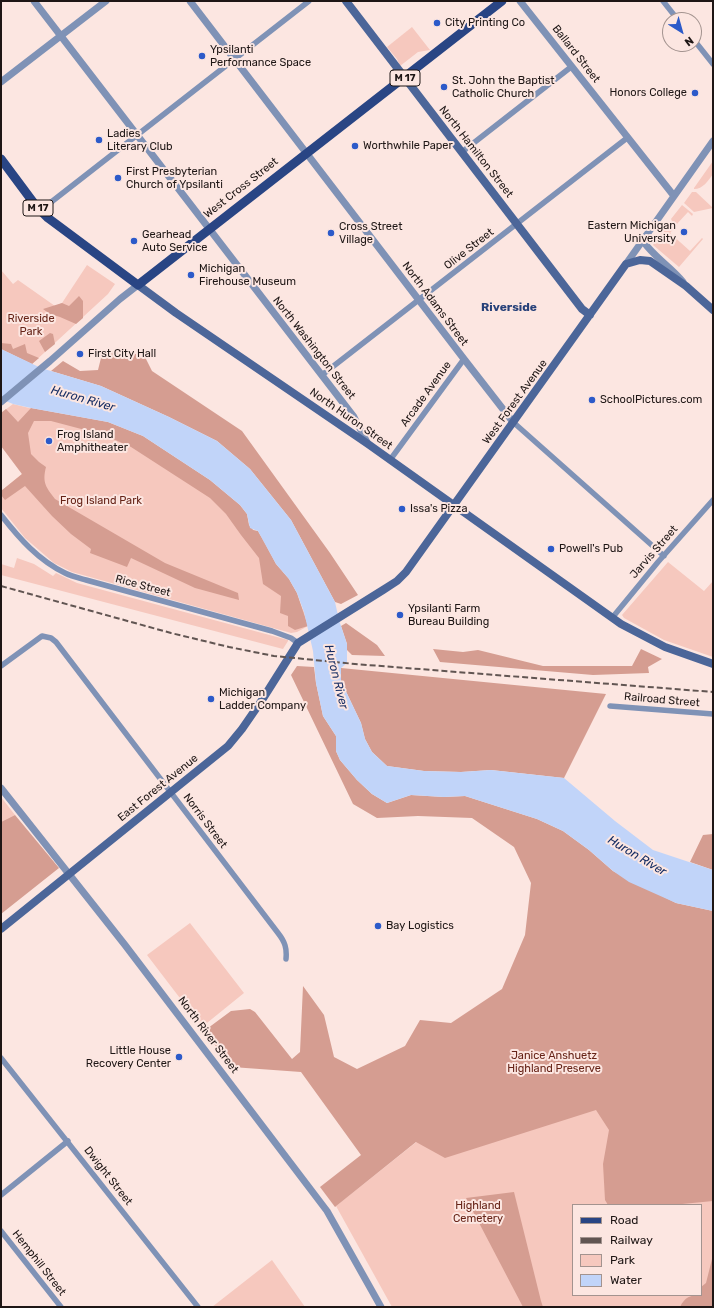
<!DOCTYPE html>
<style>
body{margin:0}
#map{position:relative;width:714px;height:1308px;overflow:hidden;background:#fce6e1;font-family:Rubik,sans-serif}
canvas{display:block}
.frame{position:absolute;inset:0;border:2px solid #1e1615;pointer-events:none}
.legend{position:absolute;left:572px;top:1204px;width:130px;height:92px;box-sizing:border-box;background:#fce6e1;border:1px solid #a3938f;margin:0;padding:5px 7px;list-style:none;font-size:12px;color:#1e1615}
.legend li{display:flex;align-items:center;gap:8px;height:20px}
.legend b{width:20px;border:1px solid #a3938f}
.north{position:absolute;left:662px;top:12px;width:40px;height:40px;box-sizing:border-box;background:#fce6e1;border:1px solid #a3938f;border-radius:50%;rotate:143deg;font-size:11px;font-weight:700;line-height:16px;text-align:center;color:#1e1615}
.north::after{content:'';display:block;margin:auto;width:14px;height:18px;background:#2c5ac9;clip-path:polygon(50% 0,100% 100%,50% 72%,0 100%)}
</style>
<div id="map">
<canvas width="714" height="1308"></canvas>
<div class="frame"></div>
<ul class="legend">
<li><b style="height:5px;background:#294584"></b>Road</li>
<li><b style="height:5px;background:#615552"></b>Railway</li>
<li><b style="height:11px;background:#f6c8be"></b>Park</li>
<li><b style="height:11px;background:#c1d4f9"></b>Water</li>
</ul>
<div class="north">N</div>
</div>
<script>
const g = document.querySelector('canvas').getContext('2d');
g.lineJoin = 'round';
function fill(path, color) { g.fillStyle = color; g.fill(path, 'evenodd'); }
function trace(path, color, width, dash) { g.strokeStyle = color; g.lineWidth = width; g.lineCap = dash ? 'butt' : 'round'; g.setLineDash(dash || []); g.stroke(path); }
function drawText(font, color, halo, rows, align = 'center') {
  g.font = font + ' Rubik,sans-serif'; g.lineWidth = 4; g.setLineDash([]); g.textBaseline = 'middle'; g.strokeStyle = halo; g.fillStyle = color; for (const [text, x, y, turn = 0] of rows) {
    g.save(); g.translate(x, y); g.rotate((+turn || 0) * Math.PI / 180); g.textAlign = isNaN(turn) ? turn : align; if (halo) g.strokeText(text, 0, 0); g.fillText(text, 0, 0); g.restore();
  }
}
const green = new Path2D(`
 M412,27l18,23 -12,2 -18,14 -3,-7 -10,-12z
 M713,161v13c-5,7 -10,15 -19,15v-1z
 M692,192h4l17,16 -19,4 -10,-9z
 M682,205l11,9 -1,2 -4,-4 -12,13 -4,-4 -1,-2z
 M668,224l7,3 -5,6 20,18 12,-13 1,1 -24,28 -26,-22z
 M87,265l28,19 -7,10 -76,70 -31,-15v-79l12,14 5,-4 37,26 7,-3z
 M13,404l130,32 120,102 13,26 13,15 15,33 4,14 -11,6 -6,1 -219,-61 -18,-9 -29,-25 -24,-30v-17l21,-17 -21,-28v-33z
 M17,558l17,6 19,12 3,-3 21,10 211,57v1l-5,8 -282,-74v-11l13,4z
 M668,562l36,29 9,-10v76l-49,-17 -40,-22 -2,-3z
 M1,797l14,18 -14,7z
 M190,923l54,70 -42,34 -55,-72z
 M713,1029v278h-321l-56,-101 88,-70zM573,1205h128v90h-128z
 M272,1260l33,47h-93z`);
const forest = new Path2D(`
 M79,296l4,5v17l-7,6 -16,-7 -10,-3 -7,-5 19,-6 7,3z
 M50,333l3,1 2,10 -10,8 -6,-11z
 M1,343l10,1 2,5 12,-5 2,9 12,5 -7,6 -31,-15z
 M103,350l41,5 8,16 90,60 88,122 28,42 -17,9 -6,-2 -44,-82 -41,-51 -33,-28 -48,-24 -68,-31 -50,-15 12,-10 17,10 18,-1z
 M31,408l77,14 35,14 67,44 30,25 7,9 2,11 4,5 5,1 18,33 13,15 8,14 11,33 -13,4 -7,-4v-10l-8,-3 1,-17 -18,-12 -4,-26 -18,-23 -15,-21 -16,-16 -79,-51 -27,-12 -53,-14h-17l-6,12 3,21 8,8 7,5c-4,16 0,20 9,32l110,64 73,30 1,7 -44,-12 -64,-30 -4,9 -37,-14 1,-4 -20,-15 -19,-18 -27,-30 -20,14 -4,-5v-4l21,-17 -21,-28v-33l5,-4 12,13z
 M346,623l31,22 8,11 -33,-1 -5,-5v-6l-6,-18z
 M433,649l30,3 15,-2 65,16h89l9,-17 21,10 -14,8 1,6 -56,2 -153,-13z
 M297,666l17,1 2,16 7,33 13,20v15l4,9 17,20 15,14 15,9 24,-8 33,2 21,-1 72,23 26,12 26,19 24,21 63,32 37,8v290l-41,4h-64l-3,-5 -2,-36 6,-34 -13,-20 -151,48 -29,-16 -81,65 -15,-20 41,-32 -60,-83 -69,-5 -28,-36 27,-20 19,-2 5,3 37,47 8,-7 3,-66 21,29 10,42 23,12 48,-23 15,-26 31,3 51,-34 23,-54 6,-52 -17,-36 -42,-29 -54,-2 -41,2 -24,-14 -62,-129z
 M341,668l265,26 -42,84 -73,-8 -30,2 -37,-1 -37,-5 -15,-14 -7,-13 -4,-16 -20,-42z
 M15,815l44,53 -58,46v-92z
 M713,834v36l-23,-8 13,-27z
 M514,1192l27,109 2,6h-20l-57,-109z
 M713,1255v52h-33c5,-10 10,-12 21,-12v-8l5,-4z`);
const water = new Path2D(`
 M1,349l40,19 60,18 68,31 48,24 33,28 41,51 44,82 4,18 8,24v19l-6,5v13l20,42 4,16 7,13 15,14 37,5 37,1 30,-2 73,8 51,43 38,29 60,20v41l-37,-8 -47,-21 -16,-11 -24,-21 -26,-19 -26,-12 -72,-23 -21,1 -33,-2 -24,8 -15,-9 -15,-14 -17,-20 -4,-9v-15l-13,-20 -7,-33 -3,-32 -9,-39 -7,-19 -8,-14 -13,-15 -18,-33 -8,-3 -3,-14 -7,-9 -30,-25 -67,-44 -35,-14 -77,-14 -18,-4 -12,-5z`);
const minor = new Path2D(`
 M663,1l15,19
 M694,40l19,24
 M462,152l109,-85
 M41,210l268,-209
 M322,375l305,-237
 M513,422l151,134
 M390,460l74,-101
 M1,515c18,23 37,45 64,58 6,3 14,5 21,7l186,51 19,7 7,5
 M612,618l46,-56 55,-62
 M1,666l41,-30 9,2 5,4 222,291c7,9 9,15 8,26
 M610,706l103,8
 M1,1058l197,249
 M1,1195l67,-54
 M1,1231l60,76`);
const tertiary = new Path2D(`
 M34,1l320,416 14,27
 M190,1l274,358 49,63
 M520,1l154,195
 M1,82l105,-81
 M643,241c11,16 28,26 40,41
 M626,264l87,-123
 M1,402l49,-41 70,-62 18,-14
 M1,788l124,157 202,266 54,96`);
const secondary = new Path2D(`
 M346,1l236,308 8,6
 M138,285l38,28 192,131 253,180 44,23 48,17
 M1,929l227,-183 14,-17 20,-29 36,-57 85,-53 14,-9 9,-9 220,-308 14,-4 10,1 36,25 27,24`);
const primary = new Path2D(`
 M1,159l35,47 12,12 90,67 364,-284`);
const rail = new Path2D(`
 M1,586l170,47 58,14 45,9 81,8 358,28`);
const markers = [
 [437,23,4,"#2c5ac9"],
 [202,56,4,"#2c5ac9"],
 [444,87,4,"#2c5ac9"],
 [695,93,4,"#2c5ac9"],
 [99,140,4,"#2c5ac9"],
 [355,146,4,"#2c5ac9"],
 [118,178,4,"#2c5ac9"],
 [684,232,4,"#2c5ac9"],
 [331,233,4,"#2c5ac9"],
 [134,241,4,"#2c5ac9"],
 [191,275,4,"#2c5ac9"],
 [80,354,4,"#2c5ac9"],
 [592,400,4,"#2c5ac9"],
 [49,441,4,"#2c5ac9"],
 [402,509,4,"#2c5ac9"],
 [551,549,4,"#2c5ac9"],
 [400,615,4,"#2c5ac9"],
 [211,699,4,"#2c5ac9"],
 [378,926,4,"#2c5ac9"],
 [179,1057,4,"#2c5ac9"]
];
const shields = [
 [405,78,30],
 [38,208,30]
];
const shieldNames = [
 ["M 17",405,78],
 ["M 17",38,208]
];
const poiNames = [
 ["City Printing Co",445,23],
 ["Ypsilanti",210,50],
 ["Performance Space",210,63],
 ["St. John the Baptist",452,81],
 ["Catholic Church",452,94],
 ["Honors College",687,93,"right"],
 ["Ladies",107,134],
 ["Literary Club",107,147],
 ["Worthwhile Paper",363,146],
 ["First Presbyterian",126,172],
 ["Church of Ypsilanti",126,185],
 ["Eastern Michigan",676,226,"right"],
 ["University",676,239,"right"],
 ["Cross Street",339,227],
 ["Village",339,240],
 ["Gearhead",142,235],
 ["Auto Service",142,248],
 ["Michigan",199,269],
 ["Firehouse Museum",199,282],
 ["First City Hall",88,354],
 ["SchoolPictures.com",600,400],
 ["Frog Island",57,435],
 ["Amphitheater",57,448],
 ["Issa's Pizza",410,509],
 ["Powell's Pub",559,549],
 ["Ypsilanti Farm",408,609],
 ["Bureau Building",408,622],
 ["Michigan",219,693],
 ["Ladder Company",219,706],
 ["Bay Logistics",386,926],
 ["Little House",171,1051,"right"],
 ["Recovery Center",171,1064,"right"]
];
const streetNames = [
 ["Ballard Street",576,54,52],
 ["North Hamilton Street",476,152,52],
 ["West Cross Street",241,188,-38],
 ["Olive Street",469,249,-38],
 ["North Adams Street",435,304,53],
 ["North Washington Street",314,348,52],
 ["Arcade Avenue",426,394,-54],
 ["West Forest Avenue",515,402,-54],
 ["North Huron Street",351,419,35],
 ["Jarvis Street",654,552,-49],
 ["Rice Street",143,586,15],
 ["Railroad Street",662,700,5],
 ["East Forest Avenue",158,788,-39],
 ["Norris Street",205,821,53],
 ["North River Street",208,1035,53],
 ["Dwight Street",108,1176,52],
 ["Hemphill Street",39,1263,52]
];
const parkNames = [
 ["Riverside",31,319],
 ["Park",31,332],
 ["Frog Island Park",101,501],
 ["Janice Anshuetz",554,1056],
 ["Highland Preserve",554,1069],
 ["Highland",478,1206],
 ["Cemetery",478,1219]
];
const neighbourhoodNames = [
 ["Riverside",509,308]
];
const waterNames = [
 ["Huron River",83,399,16],
 ["Huron River",336,677,76],
 ["Huron River",637,856,31]
];
fill(green, '#f6c8be');
fill(forest, '#d59d91');
fill(water, '#c1d4f9');
trace(minor, '#7f92b6', 5.5);
trace(tertiary, '#7f92b6', 7);
trace(secondary, '#4c6699', 8);
trace(primary, '#294584', 9);
trace(rail, '#615552', 2, [6, 3]);
for (const [x, y, r, color] of markers) { const dot = new Path2D(); dot.arc(x, y, r, 0, 2 * Math.PI); g.fillStyle = color; g.fill(dot); trace(dot, '#fce6e1', 1.5); }
for (const [x, y, w] of shields) { const box = new Path2D(); box.roundRect(x - w / 2, y - 8, w, 16, 3); g.fillStyle = '#fce6e1'; g.fill(box); trace(box, '#1e1615', 1); }
drawText('bold 10px', '#1e1615', null, shieldNames);
drawText('11px', '#1e1615', '#fce6e1', poiNames, 'left');
drawText('11px', '#1e1615', '#fce6e1', streetNames);
drawText('11px', '#662317', '#fce6e1', parkNames);
drawText('bold 12px', '#274179', '#fce6e1', neighbourhoodNames);
drawText('italic 12px', '#172e64', '#fce6e1', waterNames);
</script>
